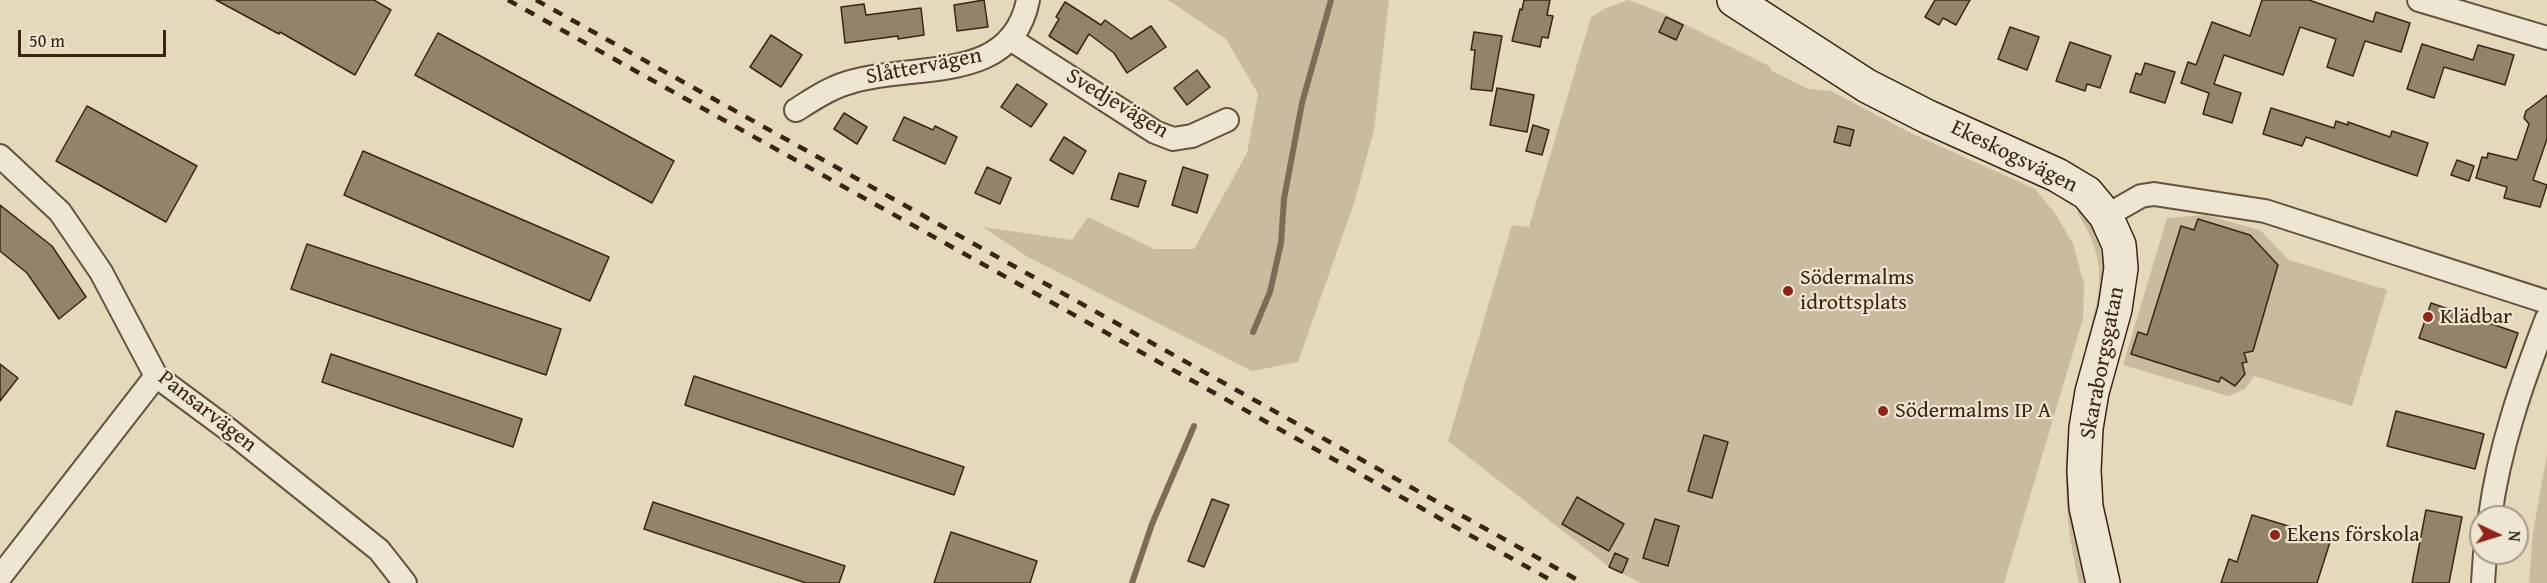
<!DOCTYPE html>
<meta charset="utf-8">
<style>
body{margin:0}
#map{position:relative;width:2547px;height:583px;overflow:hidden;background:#e5d9bb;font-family:"Gentium Book Plus",serif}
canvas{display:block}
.north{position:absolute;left:2469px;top:505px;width:60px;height:60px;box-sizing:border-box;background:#eee6d3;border:2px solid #a59985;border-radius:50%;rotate:94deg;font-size:16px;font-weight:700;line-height:24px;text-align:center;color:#382611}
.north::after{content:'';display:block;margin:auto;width:21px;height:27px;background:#8f2418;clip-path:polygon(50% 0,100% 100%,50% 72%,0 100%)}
.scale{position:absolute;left:18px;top:30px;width:148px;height:27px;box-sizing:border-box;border:3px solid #382611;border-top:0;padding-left:8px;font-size:18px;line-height:21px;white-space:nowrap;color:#382611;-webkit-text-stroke:4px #eee6d3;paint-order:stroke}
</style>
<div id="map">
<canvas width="2547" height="583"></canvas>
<div class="north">N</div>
<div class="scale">50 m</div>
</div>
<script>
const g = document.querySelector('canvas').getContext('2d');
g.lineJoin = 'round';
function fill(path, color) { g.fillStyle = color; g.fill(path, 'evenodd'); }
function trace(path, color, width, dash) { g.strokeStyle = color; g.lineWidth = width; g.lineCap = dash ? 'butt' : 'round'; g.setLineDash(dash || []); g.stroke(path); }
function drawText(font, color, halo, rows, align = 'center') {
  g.font = font + ' "Gentium Book Plus",serif'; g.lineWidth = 4.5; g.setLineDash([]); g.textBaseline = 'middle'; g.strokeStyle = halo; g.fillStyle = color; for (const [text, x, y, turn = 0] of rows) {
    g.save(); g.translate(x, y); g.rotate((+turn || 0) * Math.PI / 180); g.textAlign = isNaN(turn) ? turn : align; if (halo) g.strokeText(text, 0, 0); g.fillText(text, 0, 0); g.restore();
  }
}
const green = new Path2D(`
 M1168,0h221l-15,130 -20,73 -56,159 -46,9 -224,-114 -45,-30 89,13 16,-23 66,32h40l53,-96 11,-59 -32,-55z
 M1629,0l31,12 109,54 3,5 36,18 23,2 82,43 122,55 22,27 16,28 11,39 -1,36 -79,264h-363l-32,-16 -161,-126 64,-216 17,2 62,-210 15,-9z
 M2081,209c36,56 24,81 9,141l-5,-2c16,-57 25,-83 -8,-136z
 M2205,215l55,15 29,30 98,30 -35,116 -98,-30 -9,13 -17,7 -105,-31 44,-147z
 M2082,362l4,1 3,220h-10c-18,-78 -18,-144 3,-221z
 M2547,454v129h-18l4,-51z`);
const stream = new Path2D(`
 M1253,332l17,-40 11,-49 3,-44 18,-96 29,-103
 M1132,583l20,-59 42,-98`);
const building = new Path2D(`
 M216,0h158l17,10 -36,65 -75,-43 -1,2z
 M984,0l4,27 -31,4 -3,-26z
 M1524,0h26l-3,15 6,1 -5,22 -6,-1 -2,10 -28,-6 8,-32 2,1z
 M1935,0h35l-14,25 -13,-7 -4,7 -14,-8z
 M2262,0h47l64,22 3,-10 34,11 -9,29 -36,-11 -12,35 -26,-9 9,-28 -36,-12 -17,48 -59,-20 -10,29 27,9 -9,30 -29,-9 6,-21 -28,-10 7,-21 8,3 16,-43 38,14z
 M1065,2l36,23 4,-5 26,19 20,-13 15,21 -39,26 -13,-20 -25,-19 -12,20 -28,-18 10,-17 -3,-2z
 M864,4l2,11 55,-7 3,27 -26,4v-3l-53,7 -4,-36z
 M1666,17l17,8 -7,15 -17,-8z
 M2010,27l29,10 -12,33 -29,-11z
 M1474,32l28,4 -10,55 -21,-2 4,-39h-4z
 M438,33l236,128 -22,42 -237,-128z
 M771,35l31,20 -21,32 -31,-20z
 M2070,42l41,14 -11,32 -13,-4 -2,7 -29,-10z
 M2422,44l51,16 5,-15 36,10 -9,30 -61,-18 -10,31 -27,-9z
 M2145,63l30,9 -10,31 -35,-11 6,-19 5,2z
 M1197,70l13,17 -23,18 -13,-17z
 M1017,84l30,20 -16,23 -30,-20z
 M1497,88l37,7 -7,37 -37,-7z
 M2547,95v44l-14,41 14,5 -7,22 -36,-9 3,-11 -31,-9 6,-21 5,1 1,-5 29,7 12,-36 -5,-6 2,-7z
 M87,106l110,60 -31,56 -110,-61z
 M2271,108l63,20 2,-7 12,4v-3l42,15 2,-6 36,12 -11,33 -111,-39 -4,9 -39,-12z
 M844,113l23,14 -10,17 -23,-15z
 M904,117l29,13 2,-4 22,11 -12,27 -52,-24z
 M1533,125l16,5 -7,25 -16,-4z
 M1838,126l16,4 -4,16 -16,-4z
 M1064,137l22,14 -13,23 -23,-14z
 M363,151l246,106 -19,44 -246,-106z
 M2457,160l17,6 -5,15 -18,-6z
 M987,167l24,11 -11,26 -25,-11z
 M1183,167l25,8 -11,38 -25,-8z
 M1119,173l27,8 -8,26 -27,-8z
 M0,205l52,41 34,51 -27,22 -32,-46 -27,-22z
 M2198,219l52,16 28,30 -25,86 -9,2 3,9 -5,1 3,11 -10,12 -14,-9 -2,5 -88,-28 7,-22 9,3 34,-109 13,4z
 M307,244l254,85 -15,46 -255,-86z
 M2431,303l87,30 -12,35 -87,-30z
 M331,354l191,65 -9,28 -191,-65z
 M0,364l18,14 -18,23z
 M694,376l270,91 -10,28 -269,-90z
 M2396,411l88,23 -9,35 -88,-23z
 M1704,435l24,7 -16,56 -24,-7z
 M1577,497l47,27 -15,27 -47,-27z
 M1212,499l17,6 -25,62 -16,-6z
 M653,502l192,64 -6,17h-33l-162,-54z
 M2426,510l36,7 -13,66h-37z
 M2252,515l79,24 -14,44h-96l8,-24 8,3z
 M1655,519l24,7 -11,40 -25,-8z
 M951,532l86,29 -7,22h-96z
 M1615,553l13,6 -6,14 -13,-6z`);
const street = new Path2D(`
 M2419,0l128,38
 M1012,40l143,92 18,7 19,-3 35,-16
 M796,110c19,-12 37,-24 58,-29 63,-18 158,3 174,-81
 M0,156l60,56 41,60 55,104 73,54 150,120 26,33
 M2106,216l35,-20 13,-2 111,17 282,91
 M2490,517c9,-69 32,-134 57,-199
 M0,577l156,-201
 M2483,583l2,-30`);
const secondary = new Path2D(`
 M1734,0l133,86 61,31 129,58 30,18 19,23 13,29 2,23 -6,41 -23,83 -6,36 -2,43 2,36 17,76`);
const rail = new Path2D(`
 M508,0l1048,583
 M536,0l1047,583`);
const markers = [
 [1788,291,6,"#8f2418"],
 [2428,317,6,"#8f2418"],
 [1883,411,6,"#8f2418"],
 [2275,535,6,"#8f2418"]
];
const streetNames = [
 ["Slåttervägen",924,67,-11],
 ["Svedjevägen",1117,104,31],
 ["Ekeskogsvägen",2014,157,26],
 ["Skaraborgsgatan",2103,363,-79],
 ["Pansarvägen",207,412,38]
];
const poiNames = [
 ["Södermalms",1800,278],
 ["idrottsplats",1800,303],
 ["Klädbar",2440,317],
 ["Södermalms IP A",1895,411],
 ["Ekens förskola",2287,535]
];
fill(green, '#c8bb9e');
trace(stream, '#7c6d54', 6);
fill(building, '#928369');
trace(building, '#382611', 1.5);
trace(street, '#63533c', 26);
trace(secondary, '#382611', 36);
trace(street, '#eee6d3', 22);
trace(secondary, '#eee6d3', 33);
trace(rail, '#382611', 4.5, [10, 10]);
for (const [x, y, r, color] of markers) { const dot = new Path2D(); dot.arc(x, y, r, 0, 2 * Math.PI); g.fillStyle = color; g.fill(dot); trace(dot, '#eee6d3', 2); }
drawText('22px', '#382611', '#eee6d3', streetNames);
drawText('22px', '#382611', '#eee6d3', poiNames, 'left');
</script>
